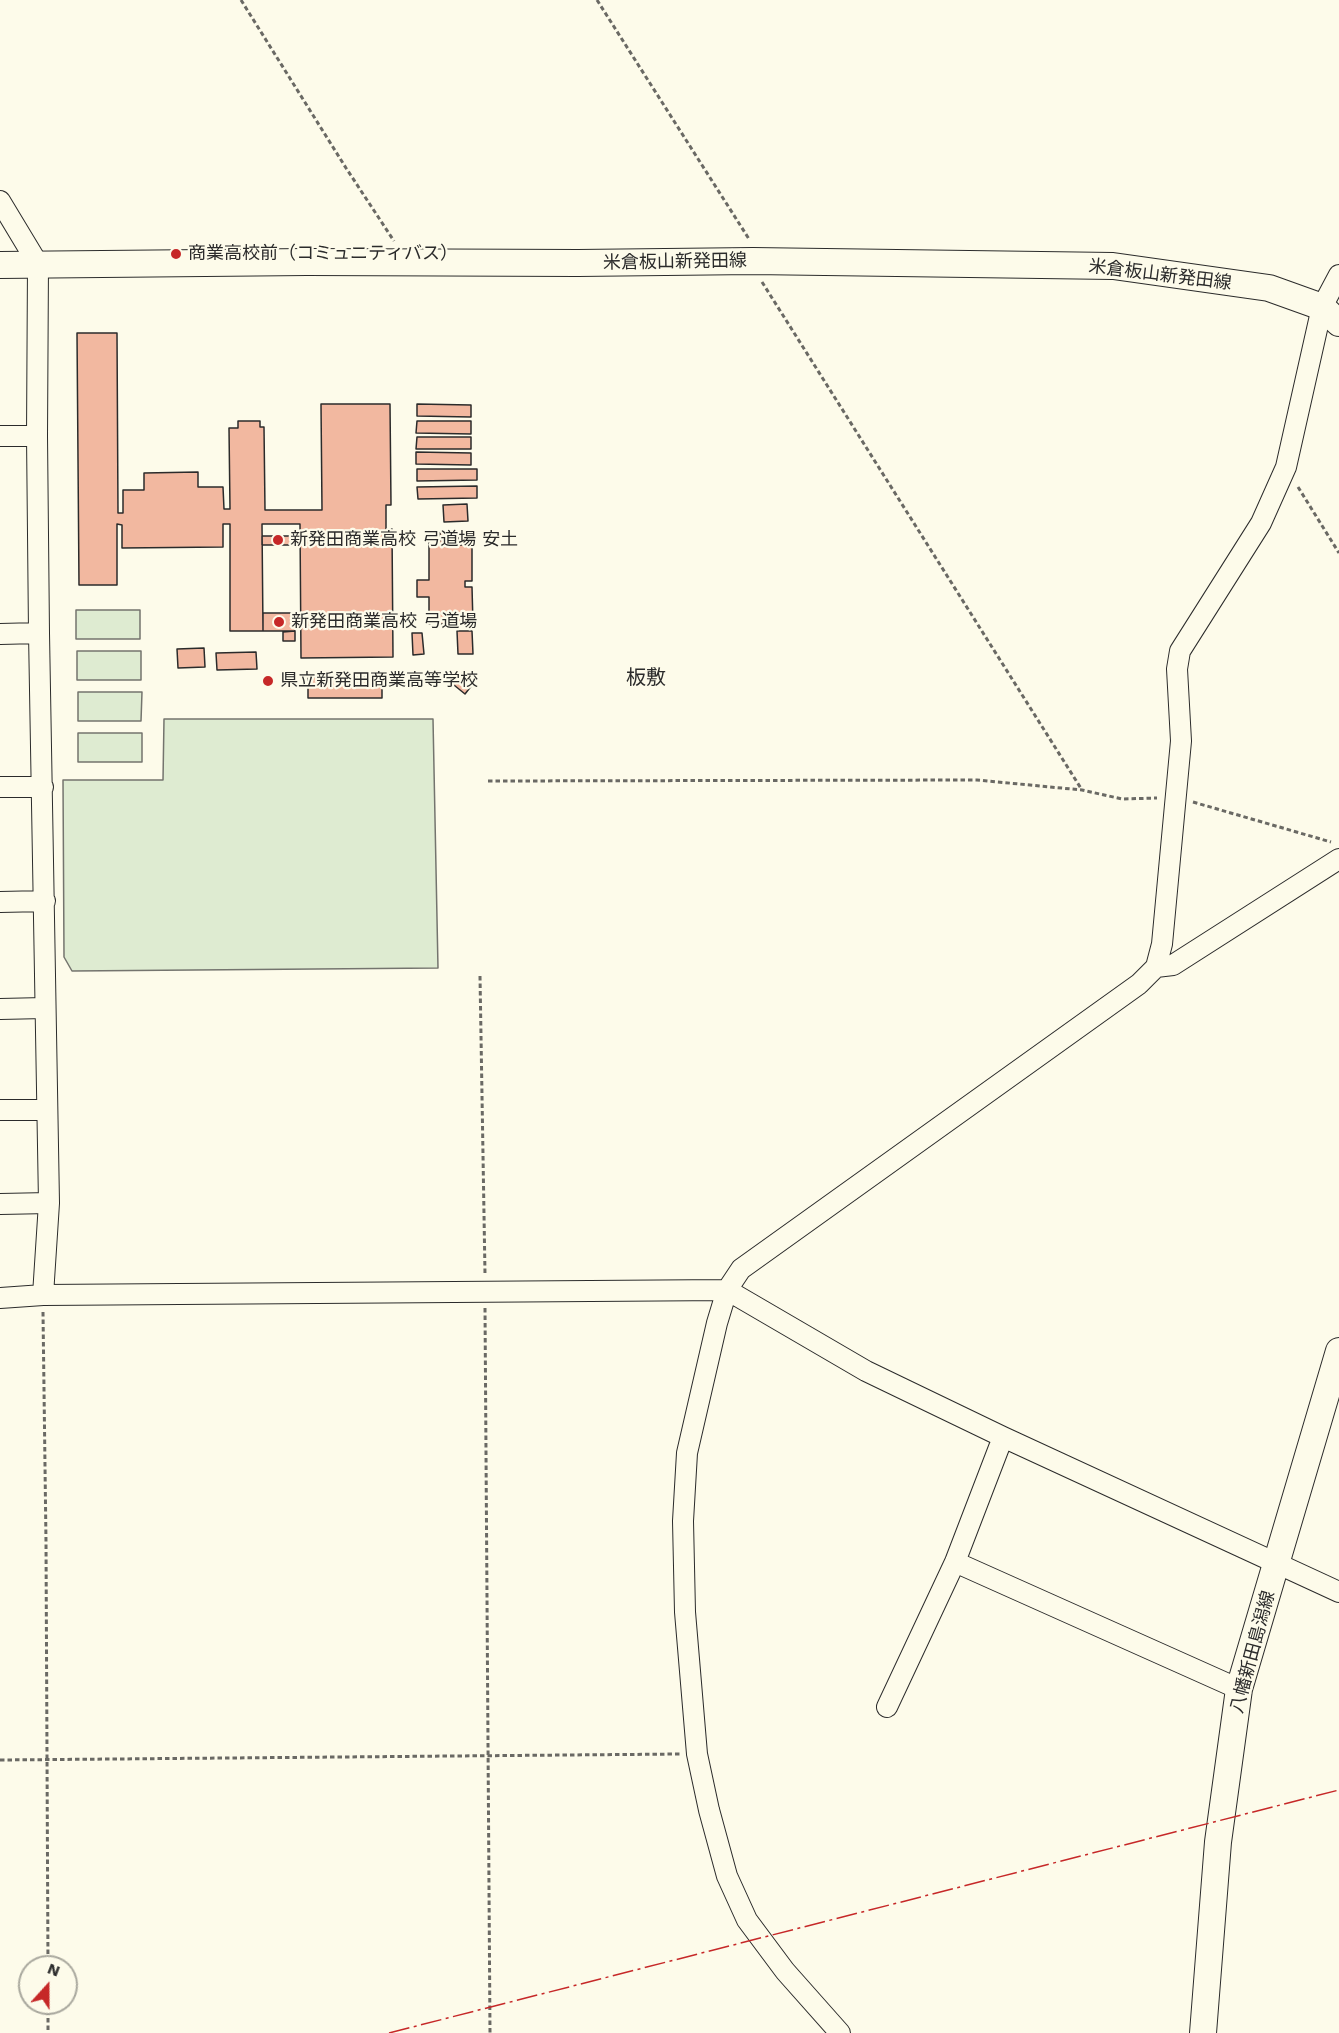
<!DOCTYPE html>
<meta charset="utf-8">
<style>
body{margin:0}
#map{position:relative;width:1339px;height:2033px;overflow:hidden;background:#fdfbea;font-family:"Work Sans",sans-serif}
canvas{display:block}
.north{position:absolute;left:18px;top:1955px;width:60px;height:60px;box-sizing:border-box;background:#fdfbea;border:2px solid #a9a89e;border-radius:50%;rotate:21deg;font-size:16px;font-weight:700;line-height:24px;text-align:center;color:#2b2b2b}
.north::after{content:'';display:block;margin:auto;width:21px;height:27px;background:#c62828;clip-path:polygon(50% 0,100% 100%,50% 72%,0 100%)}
</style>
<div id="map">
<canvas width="1339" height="2033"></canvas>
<div class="north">N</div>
</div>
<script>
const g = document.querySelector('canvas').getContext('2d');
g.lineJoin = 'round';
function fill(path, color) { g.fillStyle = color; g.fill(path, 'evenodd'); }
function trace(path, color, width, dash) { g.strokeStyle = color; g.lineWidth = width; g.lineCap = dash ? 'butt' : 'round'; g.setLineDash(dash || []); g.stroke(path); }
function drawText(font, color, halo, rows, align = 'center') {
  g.font = font + ' "Work Sans","Noto Sans JP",sans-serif'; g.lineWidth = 4.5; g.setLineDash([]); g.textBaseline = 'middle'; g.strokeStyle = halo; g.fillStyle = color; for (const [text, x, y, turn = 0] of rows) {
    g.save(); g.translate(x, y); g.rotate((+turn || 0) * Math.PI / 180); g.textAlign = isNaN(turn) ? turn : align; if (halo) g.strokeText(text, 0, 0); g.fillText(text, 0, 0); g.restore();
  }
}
const green = new Path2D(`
 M76,610h64v29h-64z
 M77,651h64v29h-64z
 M78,692h64l-1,29h-63z
 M164,719h269l5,249 -366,3 -8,-14 -1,-177h100z
 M78,733h64v29h-64z`);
const building = new Path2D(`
 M77,333h40l1,180h5v-23h21v-17l54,-1v15h25l1,22h6l-1,-81h9v-7h22v6h4l1,83h57l-1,-106h69l1,101h-5v24h6l1,128 -92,1 -1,-134h-38l1,107h-33v-107h-7v23l-101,1v-23l-5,-1v61h-38z
 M417,404l54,1v12l-54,-1z
 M417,421h54v13l-55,-1z
 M417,437h54v12h-55z
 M416,452l55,1v12l-55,-1z
 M417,469h60v11l-60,1z
 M477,486v12l-59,1 -1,-12z
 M467,504l1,17 -24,1 -1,-17z
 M440,532h18l1,13h13v36h-7v6h7l1,37h-44v-27h-12v-17h12v-39h11z
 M262,536h31v9h-31z
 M263,613h32v18h-32z
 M295,631v10h-12v-9z
 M457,631h15l1,23h-15z
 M412,633h10l2,21 -11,1z
 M204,648l1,19 -27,1 -1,-19z
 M256,652l1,17 -40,1 -1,-17z
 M464,671l12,9 -11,14 -16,-13 5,-7 5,3z
 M308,677h74v21h-74z`);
const path = new Path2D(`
 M241,0l105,168 48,73
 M597,0l152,239
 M762,282l320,508
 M1298,487l41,66
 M488,781l489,-1 105,10 40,9 35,-1
 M1193,802l138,40
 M480,976l5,298
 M485,1308l5,725
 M43,1312l3,230 2,425
 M0,1760l680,-6
 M48,2003v30`);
const minor = new Path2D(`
 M0,201l38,63 -1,172 2,197 10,570 -6,92
 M0,436h37
 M0,634l39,-1
 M0,787h43
 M0,902l45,-1
 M1156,967l17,-2 166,-106
 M0,1009l44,-1
 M0,1110h47
 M0,1204l49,-1
 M0,1298l43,-3 684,-5 139,81 137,66 336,155
 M955,1562l284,127
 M887,1707l68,-145 48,-125
 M840,2033l-55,-62 -38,-51 -20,-44 -18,-66 -12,-56 -12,-142 -2,-91 4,-68 30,-130 10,-33 14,-21 398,-285 17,-17 6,-23 19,-203 -4,-72 3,-18 81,-128 25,-56 36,-160 17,-32`);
const major = new Path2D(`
 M0,265l307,-3 271,1 175,-2 360,5 156,22 53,19 17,16
 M1203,2033l15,-191 21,-153 100,-338`);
const power = new Path2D(`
 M389,2033l950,-243`);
const markers = [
 [176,254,6,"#c62828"],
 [278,540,6,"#c62828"],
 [279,622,6,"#c62828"],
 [268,681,6,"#c62828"]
];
const poiNames = [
 ["商業高校前（コミュニティバス）",188,254],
 ["新発田商業高校 弓道場 安土",290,540],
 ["新発田商業高校 弓道場",291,622],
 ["県立新発田商業高等学校",280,681]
];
const streetNames = [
 ["米倉板山新発田線",675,262,-1],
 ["米倉板山新発田線",1160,275,7],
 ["八幡新田島潟線",1253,1652,-75]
];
const neighbourhoodNames = [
 ["板敷",646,678]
];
fill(green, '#deebd1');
trace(green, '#74746e', 1.5);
fill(building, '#f2b8a0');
trace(building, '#2b2b2b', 1.5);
trace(minor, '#2b2b2b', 22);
trace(major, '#2b2b2b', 28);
trace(path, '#6a6964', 3, [4.5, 3]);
trace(minor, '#fdfbea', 20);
trace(major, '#fdfbea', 26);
trace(power, '#c62828', 1.5, [21, 4.5, 3, 4.5]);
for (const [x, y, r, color] of markers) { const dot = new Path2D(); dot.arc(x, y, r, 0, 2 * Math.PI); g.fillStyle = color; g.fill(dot); trace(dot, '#fdfbea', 2); }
drawText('18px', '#2b2b2b', '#fdfbea', poiNames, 'left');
drawText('18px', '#2b2b2b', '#fdfbea', streetNames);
drawText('20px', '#2b2b2b', '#fdfbea', neighbourhoodNames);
</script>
